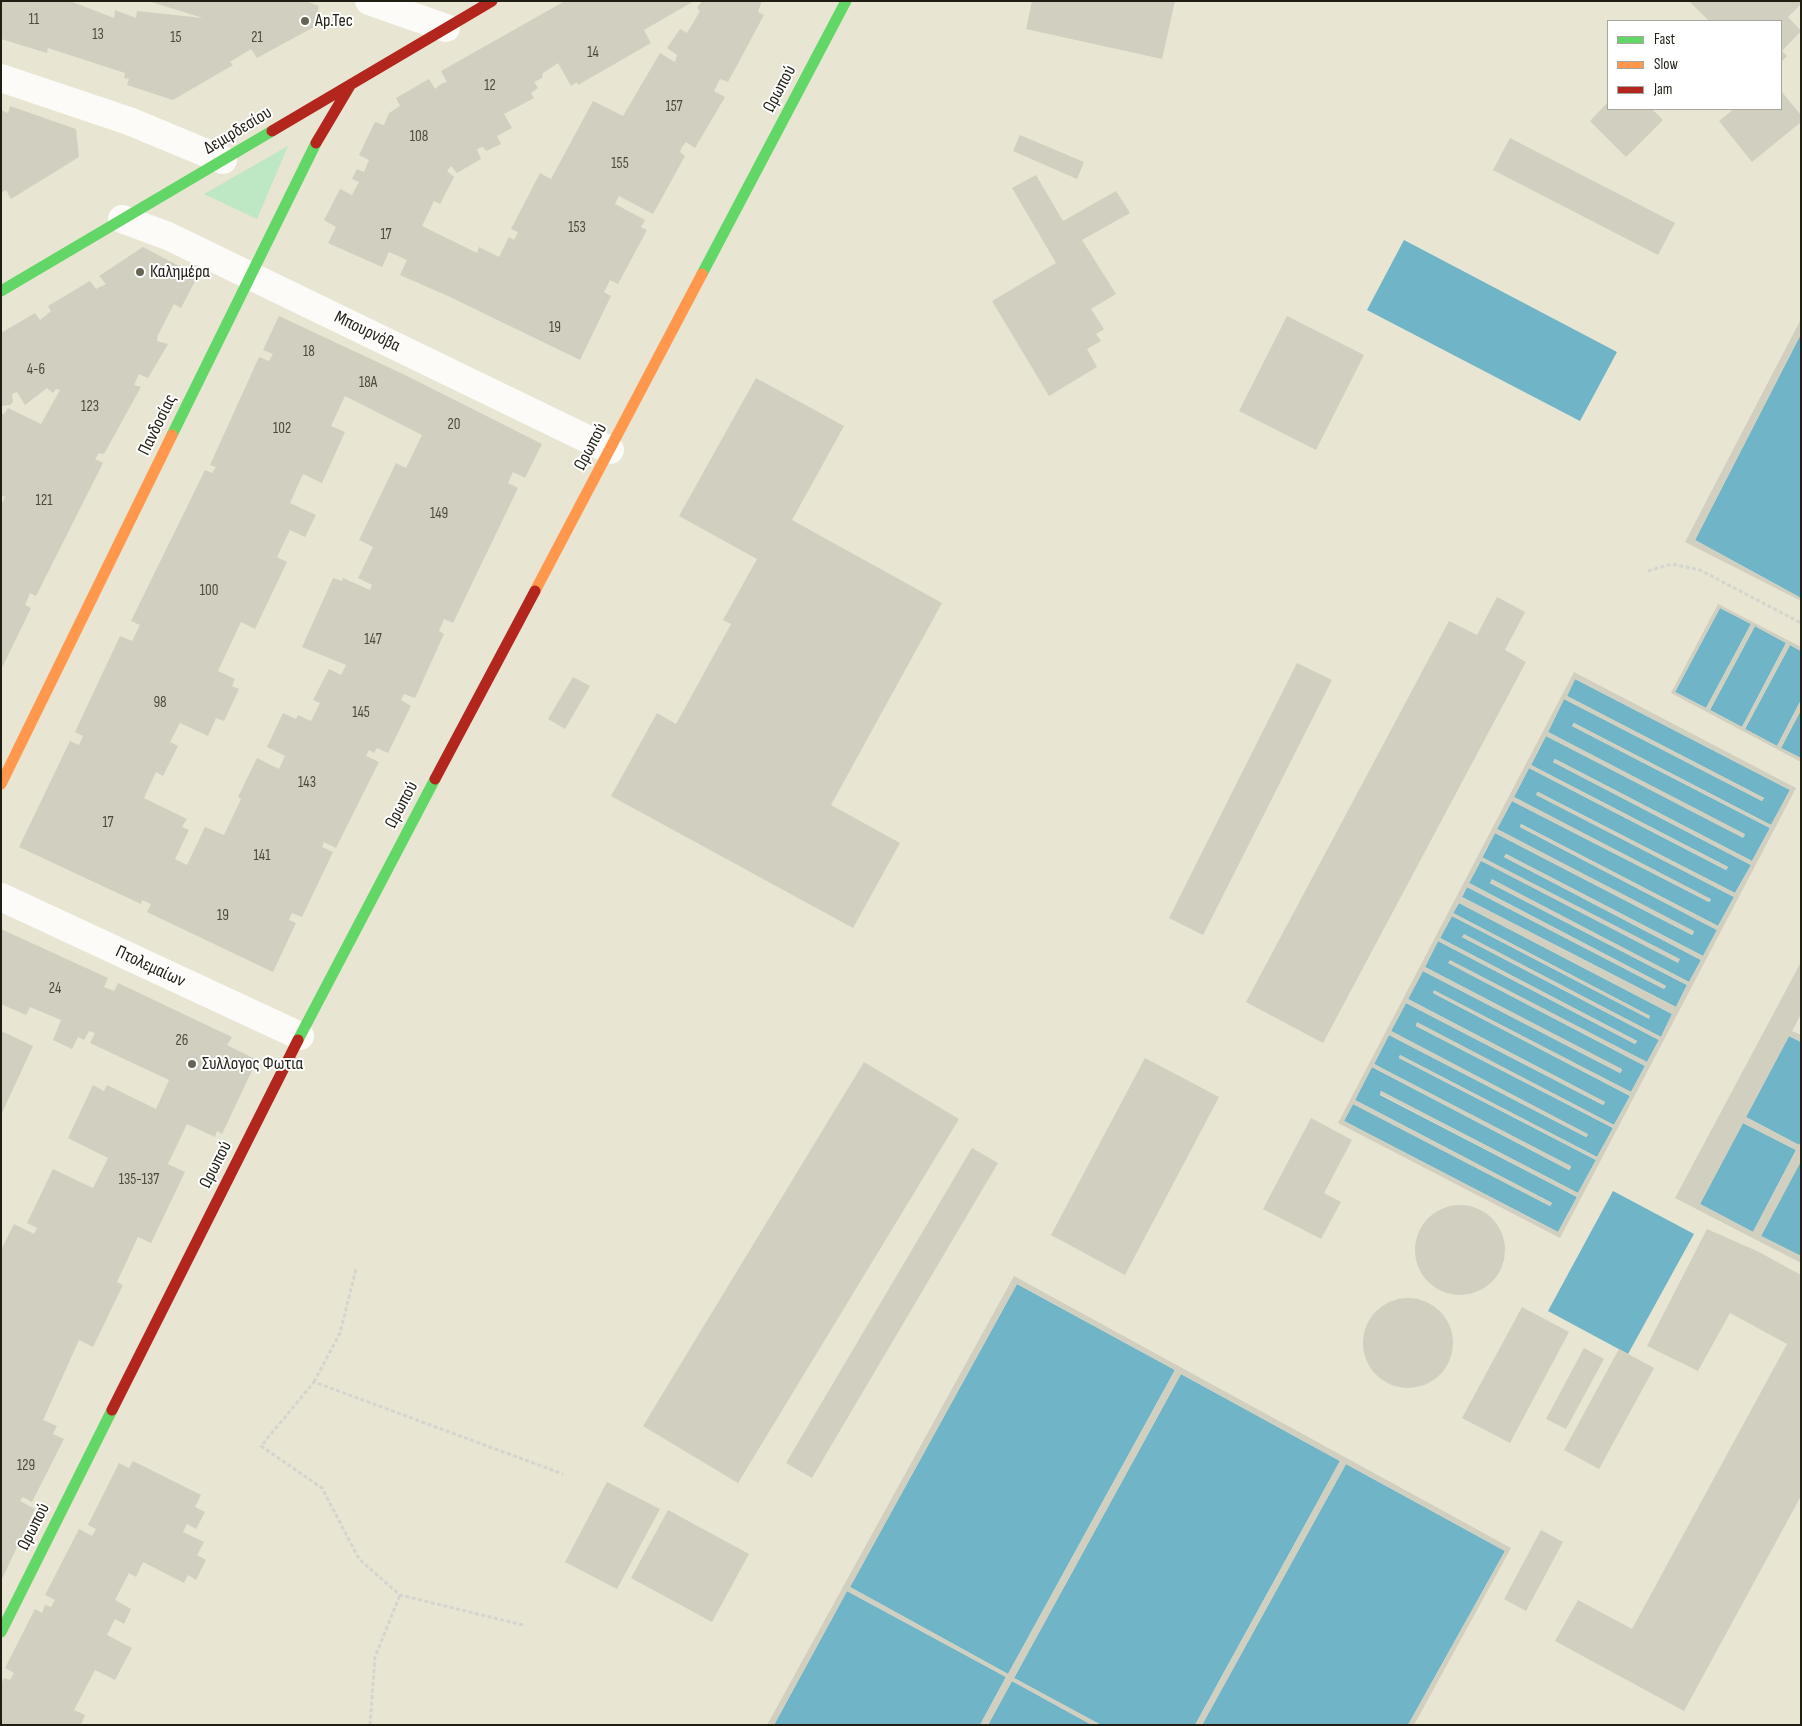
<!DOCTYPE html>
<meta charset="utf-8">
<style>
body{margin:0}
#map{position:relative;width:1802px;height:1726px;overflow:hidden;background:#e8e5d2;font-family:"Sofia Sans Condensed",sans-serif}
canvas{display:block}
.frame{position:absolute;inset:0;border:2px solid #201e12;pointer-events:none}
.legend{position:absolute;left:1607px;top:20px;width:175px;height:90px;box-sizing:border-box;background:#fff;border:1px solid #a6a5a0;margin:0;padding:6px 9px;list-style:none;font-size:15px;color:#201e12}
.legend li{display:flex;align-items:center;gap:10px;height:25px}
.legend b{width:25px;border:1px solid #a6a5a0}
</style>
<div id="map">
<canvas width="1802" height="1726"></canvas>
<div class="frame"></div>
<ul class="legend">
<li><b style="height:6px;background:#63d668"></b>Fast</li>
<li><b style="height:6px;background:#ff974d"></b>Slow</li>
<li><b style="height:6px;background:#b3261e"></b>Jam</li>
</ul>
</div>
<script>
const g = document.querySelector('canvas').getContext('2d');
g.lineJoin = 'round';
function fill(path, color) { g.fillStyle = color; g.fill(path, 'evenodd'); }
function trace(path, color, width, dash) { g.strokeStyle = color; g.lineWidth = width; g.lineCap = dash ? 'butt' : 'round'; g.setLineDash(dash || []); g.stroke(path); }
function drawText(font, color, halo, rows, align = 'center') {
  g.font = font + ' "Sofia Sans Condensed",sans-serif'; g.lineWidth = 4; g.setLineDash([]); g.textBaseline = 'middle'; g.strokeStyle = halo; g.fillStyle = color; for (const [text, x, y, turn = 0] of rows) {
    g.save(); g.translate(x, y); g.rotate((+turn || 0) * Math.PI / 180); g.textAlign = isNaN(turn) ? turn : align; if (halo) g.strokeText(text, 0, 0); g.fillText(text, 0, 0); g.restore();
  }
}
const green = new Path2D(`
 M288,146l-31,73 -53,-25z`);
const water = new Path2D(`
 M1404,240l213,112 -37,69 -213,-111z
 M1801,334v264l-106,-58z
 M1720,608l31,16 -45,84 -31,-16z
 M1755,626l31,17 -44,84 -32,-17z
 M1790,645l11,6v49l-24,46 -32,-17z
 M1575,679l215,111 -19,35 -197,-102 -2,3 198,102 -18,33 -197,-102 -2,3 198,103 -16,28 -197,-101 -2,2 198,103 -16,29 -197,-102 -1,3 197,103 -14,26 -197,-102 -2,3 197,103 -12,22 -197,-102 -2,3 197,102 -11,22 -214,-110 5,-10 197,102 2,-3 -197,-103 26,-50 197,102 2,-3 -197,-103 15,-28 197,101 2,-2 -197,-103 15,-29 197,102 2,-3 -197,-102 15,-29 197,101 2,-2 -197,-103 16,-33 198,102 2,-3 -197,-102z
 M1801,710v48l-20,-10z
 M1459,903l213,111 -11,23 -197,-102 -2,2 197,103 -12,22 -199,-99 197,103 -14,26 -197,-101 -1,2 197,103 -16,29 -197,-102 -1,3 197,102 -16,29 -197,-102 -1,3 197,102 -18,33 -197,-102 -1,4 197,102 -19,35 -214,-111 9,-17 197,102 2,-3 -197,-103 17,-33 197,103 2,-3 -197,-103 15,-29 197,102 2,-2 -197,-104 15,-28 197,102 2,-3 -197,-103 15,-28 197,102 2,-3 -197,-103 13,-26 197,103 2,-3 -197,-103 12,-22 196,102 2,-2 -197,-103z
 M1789,1036l12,6v100l-2,3 -53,-28z
 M1743,1123l53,27 -43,82 -53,-28z
 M1801,1161v95l-40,-20z
 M1613,1191l81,43 -66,120 -80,-43z
 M1017,1284l158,86 -167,304 -158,-87z
 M1181,1374l159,87 -145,264h-94l-87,-47z
 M1346,1464l159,87 -97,174h-206z
 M847,1591l159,86 -26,48h-206z
 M1012,1681l80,44h-104z`);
const building = new Path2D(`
 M1,1h69l44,17 1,-8 21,8 1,-7 66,7 -55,-17h158l13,5 -5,21 -57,31 -6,-9 -21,13 3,3 -60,35 -46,-15 2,-6 -5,-1 1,-5 -77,-25 -1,5 -46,-14z
 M565,1h129l-50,29 7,13 -73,42 -1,-3 -6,4 -13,-23 -15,10 -1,5 -8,4 4,6 -7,5 3,5 -30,16 8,14 -15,8 4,8 -15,7 -3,-4 -6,2 4,10 -24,14 -6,-7 -4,5 7,6 -14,27 -6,-3 -12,25 55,27 2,-6 20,10 10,-20 5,3 4,-8 -7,-3 29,-56 11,6 42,-78 30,15 37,-63 15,9 2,-7 -10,-7 13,-19 7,4 13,-22 -3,-3 5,-7h60l-4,11 6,3 -36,67 -8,-3 -6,12 11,6 -30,51 -9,-6 -4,5 -2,5 5,4 -32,58 -34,-18 -4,8 30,16 -4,7 6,3 -29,54 -8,-4 -6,12 7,4 -31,64 -132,-64 -48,-21 7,-15 -18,-8 -7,15 -54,-24 8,-16 -12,-7 16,-31 12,6 7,-13 -7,-3 5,-10 7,3 5,-12 -10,-5 16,-33 9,3 5,-12 11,-7 -4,-8 33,-19 6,10 6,-5 6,-2 -6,-11z
 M1032,1h143l-13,58 -136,-30z
 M1689,1h112v3l-13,13 13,14 -19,20 5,5 -6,6v-41h-72z
 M1781,91l20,24v7l-49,40 -33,-41 15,-12h47z
 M1608,102v7h44l11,11 -37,37 -36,-36z
 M10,106l66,23 3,28 -68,42 -5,-9 -5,3v-83l7,3z
 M1020,135l64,27 -7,17 -64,-28z
 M1510,138l165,85 -17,32 -165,-85z
 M1036,175l27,46 53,-30 14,22 -48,27 34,54 -25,15 13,20 -8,5 5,7 -14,8 10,18 -48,29 -57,-95 64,-38 -44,-75z
 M143,247l55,29 -17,32 -7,-4 -16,31 -1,6 11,3 -20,34 -9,-4 -5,11 7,2 -37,67 -5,-1 -4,6 8,4 -67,133 -6,-3 -5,12 6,3 -30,62v-165l4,-8 -4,-2v-82l3,1 4,-6 33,16 19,-34 -4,-1 -3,4 -6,-5 -22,17 -8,-13 -5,2 1,8 -3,3 -9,1v-73l34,-20 5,7 11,-9 -3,-5 42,-25 6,8 10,-5 -7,-8z
 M279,316l126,59 137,69 -17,34 -12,-6 -5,11 10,5 -65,135 -9,-4 -5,12 5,3 -29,64 -11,-4 -3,6 10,6 -23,47 -11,-5 -3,5 -5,-3 -3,6 13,6 -43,86 -12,-6 -2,5 11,5 -31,65 -10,-4 -3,7 7,3 -23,49 -126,-60 4,-8 -9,-4 -1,4 -122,-57 51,-106 9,4 4,-9 -8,-4 45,-96 12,5 8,-16 -9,-4 74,-151 7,3 4,-6 -6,-2 49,-108 10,4 4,-7 -10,-4zM345,396l77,39 -16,33 -10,-5 -37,77 14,7 -15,31 14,7 -2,5 -27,-12 -1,3 -9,-3 -31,69 44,18 -5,10 -12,-6 -16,31 7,3 -9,18 -13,-6 -2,4 -13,-6 -16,34 18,9 -6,13 -22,-11 -19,39 3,2 -17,36 -19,-8 -18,38 -12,-6 14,-29 -7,-3 5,-8 -43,-21 12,-26 7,4 15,-30 -8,-4 10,-19 28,13 8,-18 8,3 15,-32 -7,-3 3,-7 -17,-8 23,-49 14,7 32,-67 -10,-5 13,-27 15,7 11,-22 -26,-12 13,-29 19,9 23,-51 -14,-6z
 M1287,316l77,39 -48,95 -77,-39z
 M1801,319v15l-106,206 106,58v3l-116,-59z
 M756,378l88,48 -52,94 150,83 -111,202 69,38 -47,85 -242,-132 46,-83 19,11 55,-100 -8,-4 34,-61 -78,-43z
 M1497,597l28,15 -20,38 21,12 -203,381 -77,-41 203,-381 28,14z
 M1718,604l83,43v4l-11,-6 -45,84 32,17 24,-46v10l-20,38 20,10v4l-130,-69zM1720,608l31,16 -45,84 -31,-16zM1755,626l31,17 -44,84 -32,-17z
 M1297,663l35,17 -129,255 -34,-17z
 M1574,672l222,116 -236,450 -222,-115zM1575,679l215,111 -19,35 -197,-102 -2,3 198,102 -18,33 -197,-102 -2,3 198,103 -16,28 -197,-101 -2,3 198,102 -16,29 -197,-102 -1,3 197,103 -14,26 -197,-102 -2,3 197,103 -12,22 -197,-103 -2,4 197,102 -11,22 -214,-110 5,-10 197,102 2,-3 -197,-103 12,-22 197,102 2,-4 -198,-102 13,-24 197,102 2,-4 -197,-102 15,-28 197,101 2,-3 -197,-102 15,-29 197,102 2,-3 -197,-102 15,-29 197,102 2,-4 -197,-102 16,-33 198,102 2,-3 -197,-102zM1459,903l213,111 -11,23 -197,-103 -2,3 197,103 -12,22 -197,-102 -2,3 197,103 -14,26 -197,-102 -1,3 197,103 -16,29 -197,-103 -1,4 197,102 -16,29 -197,-102 -1,3 197,102 -18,33 -197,-102 -1,3 197,103 -19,35 -214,-111 9,-17 197,102 2,-3 -197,-103 17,-33 197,103 2,-4 -197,-102 15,-29 197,102 2,-3 -197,-103 15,-28 197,102 2,-3 -197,-103 15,-28 197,102 2,-4 -197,-102 13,-26 197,103 2,-3 -197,-103 12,-22 197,103 1,-3 -197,-103z
 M573,677l17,9 -25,43 -17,-10z
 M1,929l107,49 -4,9 10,4 4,-8 114,54 -5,8 30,15 -35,74 -5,-3 -2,6 -28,-13 -19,40 17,8 -34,71 -13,-6 -21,45 6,3 -30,62 -14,-7 -36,80 14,6 -4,8 11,5 -32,63 -9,-5 -3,4 15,8 -34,72v-331l13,-26 20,10 3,-6 -10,-5 26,-54 40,19 15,-30 -40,-20 25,-53 11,6 3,-6 49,24 13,-29 -79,-37 5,-10 -6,-2 -5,9 -6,-3 -6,12 -19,-9 8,-20 -31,-13 -4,8 -25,-11z
 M1801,962v52l-9,17 9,4v7l-12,-6 -43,81 53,28 2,-3v19l-40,75 40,20v7l-126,-65zM1743,1123l53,27 -43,82 -53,-28z
 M1,1031l32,15 -32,69z
 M1145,1058l74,39 -94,178 -74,-40z
 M864,1062l95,57 -221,364 -95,-57z
 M1311,1118l41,22 -28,53 17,9 -20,37 -58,-30z
 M972,1148l26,15 -186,315 -26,-15z
 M1415 1250a45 45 0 1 1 90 0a45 45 0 1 1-90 0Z
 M1707,1229l52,23 42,23v221l-117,215 -129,-70 23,-41 54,29 155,-285 -57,-31 -32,58 -51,-25z
 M1014,1276l497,272 -97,177h-6l97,-174 -159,-87 -144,261h-7l145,-264 -159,-87 -167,304 87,47h-9l-80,-44 -24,44h-8l26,-48 -159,-86 -73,134h-7zM1017,1284l158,86 -167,304 -158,-87z
 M1363 1343a45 45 0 1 1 90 0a45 45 0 1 1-90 0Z
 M1522,1307l47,25 -59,111 -48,-25z
 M1584,1348l20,11 -38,70 -20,-10z
 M1619,1349l35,19 -55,101 -35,-19z
 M133,1461l68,34 -6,12 10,5 -9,17 -9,-5 -4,8 21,10 -7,13 9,5 -10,20 -8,-5 -4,8 -41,-21 -7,15 -7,-4 -14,27 16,9 -7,15 -9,-5 -8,16 25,13 -17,32 -20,-10 -21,40 11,5 -4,10h-80v-41l3,-6 6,2 4,-7 -9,-5 30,-59 7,4 3,-8 6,2 4,-7 -10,-5 34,-66 13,7 4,-7 -8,-4 31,-62 10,5z
 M607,1482l53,27 -43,80 -52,-27z
 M668,1510l81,44 -37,68 -81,-44z
 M1541,1530l22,12 -37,69 -22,-12z`);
const path = new Path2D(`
 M1648,571l24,-7 28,6 101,53
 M314,1382l26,-49 16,-64
 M523,1625l-123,-30 -41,-36 -37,-71 -61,-42 53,-64 249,92
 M370,1725l5,-68 25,-62`);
const street = new Path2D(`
 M369,1l77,27
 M1,78l128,43 94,39
 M122,219l46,17 442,214
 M1,897l299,139`);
const fast = new Path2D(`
 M702,274l144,-273
 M1,291l271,-160
 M172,435l144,-292
 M298,1040l137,-261
 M1,1632l111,-222`);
const slow = new Path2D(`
 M535,591l167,-317
 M1,784l171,-349`);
const jam = new Path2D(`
 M272,131l220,-130
 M316,143l35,-59
 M435,779l100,-188
 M112,1410l186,-370`);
const markers = [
 [305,21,5,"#666455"],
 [140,272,5,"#666455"],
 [192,1064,5,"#666455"]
];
const numberNames = [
 ["11",34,20],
 ["13",98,35],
 ["15",176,38],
 ["21",257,38],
 ["14",593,53],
 ["12",490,86],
 ["157",674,107],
 ["108",419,137],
 ["155",620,164],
 ["153",577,228],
 ["17",386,235],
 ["19",555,328],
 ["18",309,352],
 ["4-6",36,370],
 ["18Α",368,383],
 ["123",90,407],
 ["20",454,425],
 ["102",282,429],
 ["121",44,501],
 ["149",439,514],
 ["100",209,591],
 ["147",373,640],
 ["98",160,703],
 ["145",361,713],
 ["143",307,783],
 ["17",108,823],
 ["141",262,856],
 ["19",223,916],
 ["24",55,989],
 ["26",182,1041],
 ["135-137",139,1180],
 ["129",26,1466]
];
const poiNames = [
 ["Ap.Tec",315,21],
 ["Καλημέρα",150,272],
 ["Συλλογος Φωτια",202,1064]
];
const streetNames = [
 ["Ωρωπού",780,89,-62],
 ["Δεμιρδεσίου",238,131,-31],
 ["Μπουρνόβα",367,332,26],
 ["Πανδοσίας",158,425,-64],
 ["Ωρωπού",591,447,-62],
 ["Ωρωπού",402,805,-62],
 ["Πτολεμαίων",150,967,25],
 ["Ωρωπού",216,1165,-63],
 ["Ωρωπού",34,1527,-63]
];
fill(green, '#bee7c3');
fill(water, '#6fb5c7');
fill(building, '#d1cfc0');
trace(path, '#d5d5cf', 3, [4, 2.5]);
trace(street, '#fcfbf8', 28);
trace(fast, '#63d668', 11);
trace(slow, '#ff974d', 11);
trace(jam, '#b3261e', 11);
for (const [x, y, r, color] of markers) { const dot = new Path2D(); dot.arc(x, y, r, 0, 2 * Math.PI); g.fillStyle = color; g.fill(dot); trace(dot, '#fff', 2); }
drawText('15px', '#4c4a3e', null, numberNames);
drawText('18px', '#201e12', '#fff', poiNames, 'left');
drawText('18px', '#201e12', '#fff', streetNames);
</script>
